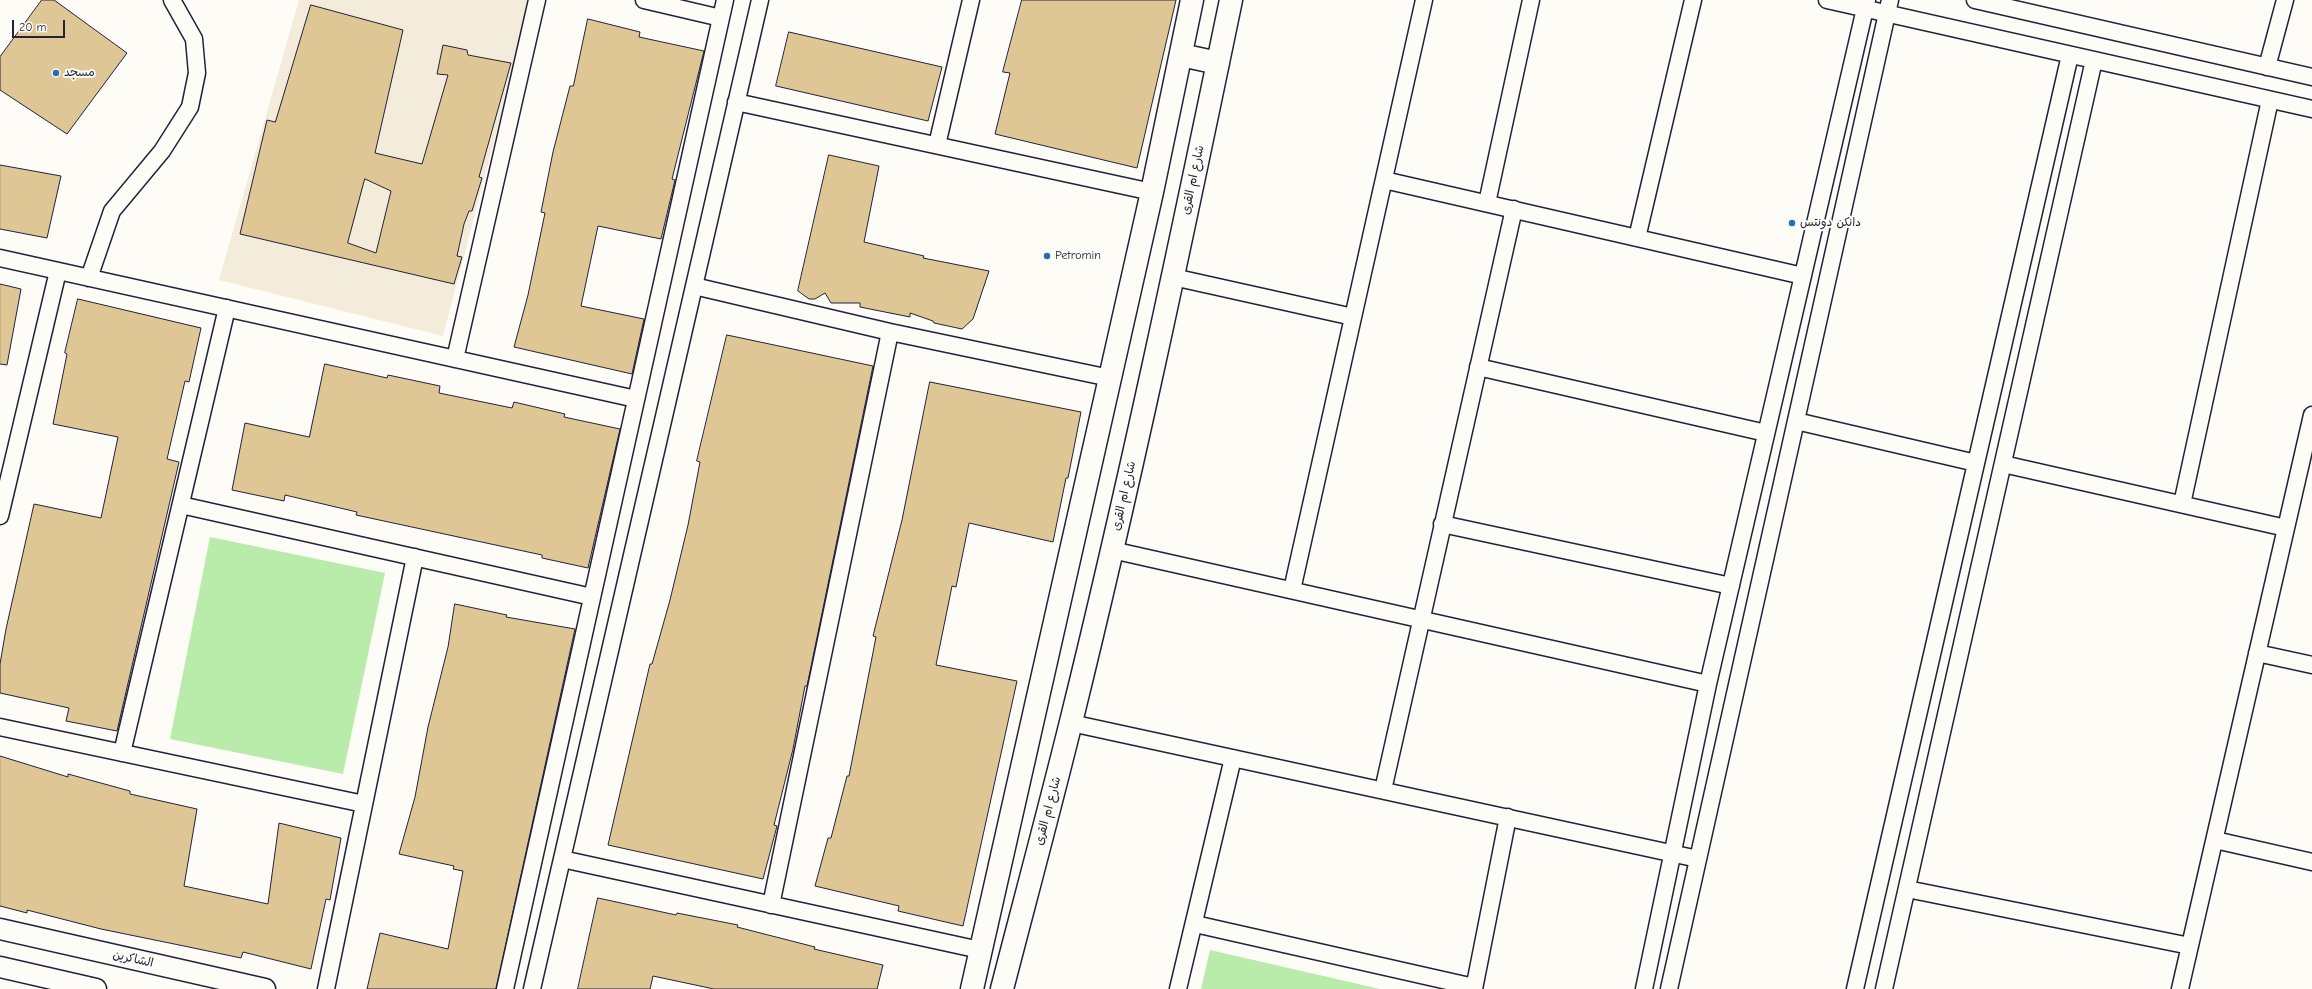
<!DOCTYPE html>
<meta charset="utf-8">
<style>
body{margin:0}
#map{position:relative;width:2312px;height:989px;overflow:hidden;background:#fdfcf7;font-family:"Comic Neue",sans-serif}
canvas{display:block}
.scale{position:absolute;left:12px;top:20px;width:53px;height:18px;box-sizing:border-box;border:2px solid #22223b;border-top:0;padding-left:5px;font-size:12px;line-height:14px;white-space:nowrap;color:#22223b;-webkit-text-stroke:3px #fdfcf7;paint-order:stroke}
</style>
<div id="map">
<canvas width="2312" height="989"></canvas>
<div class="scale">20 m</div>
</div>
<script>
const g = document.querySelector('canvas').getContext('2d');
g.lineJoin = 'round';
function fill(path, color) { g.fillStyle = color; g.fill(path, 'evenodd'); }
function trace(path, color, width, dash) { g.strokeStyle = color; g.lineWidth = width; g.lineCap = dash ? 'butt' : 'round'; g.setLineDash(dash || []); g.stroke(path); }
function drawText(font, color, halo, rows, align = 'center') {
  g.font = font + ' "Comic Neue","Playpen Sans Arabic",sans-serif'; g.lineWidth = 4; g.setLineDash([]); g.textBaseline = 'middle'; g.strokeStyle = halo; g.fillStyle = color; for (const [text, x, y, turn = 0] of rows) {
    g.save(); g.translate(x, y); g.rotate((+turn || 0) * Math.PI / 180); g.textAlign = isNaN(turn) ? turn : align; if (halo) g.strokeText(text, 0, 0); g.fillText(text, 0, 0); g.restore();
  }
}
const built = new Path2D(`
 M299,0h232l-88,336 -224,-56z`);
const green = new Path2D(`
 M210,537l175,36 -42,201 -173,-35z
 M1210,950l170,39h-179z`);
const building = new Path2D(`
 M42,0h12l73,53 -60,81 -67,-44v-33z
 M1022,0h154l-39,168 -142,-34 15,-61 -7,-1z
 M311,5l92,25 -28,123 47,11 26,-89 -11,-1 6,-29 24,5 1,5 43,8 -32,114 3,1 -10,33h-3l-5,13 -7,32 5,1 -8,27 -214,-50 27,-114 8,2zM365,179l26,12 -15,62 -28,-10z
 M588,19l52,13 -1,5 65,14 -32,128 3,1 -14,59 -63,-13 -17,80 63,13 -12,55 -118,-27 14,-52 17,-82 -4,-1 12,-60 17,-66h3z
 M789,32l153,35 -14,54 -152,-35z
 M829,155l50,11 -15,76 60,14 -1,2 66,13 -16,48 -11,10 -28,-6 -1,-2 -23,-8v4l-50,-10v-4h-29l-6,-10 -10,6h-6l-11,-8z
 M0,165l61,11 -14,62 -47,-9z
 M0,284l21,5 -14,76 -7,-1z
 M78,299l123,29 -12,54 -4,-1 -18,78 12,3 -62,269 -51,-10 3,-13 -69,-15v-29l6,-35 28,-125 67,14 17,-81 -65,-13 14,-70 -2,-1z
 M727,335l146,31 -66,320h-2l-12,63 -19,76 3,1 -14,53 -155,-34 42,-181h2l18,-64 18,-75 12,-63 -3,-1z
 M325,364l62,14 1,-3 52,11 -1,7 73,15 2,-6 51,12 -1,3 56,12 -32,139 -46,-10v-3l-186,-40 1,-3 -72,-17 -1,6 -52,-11 13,-67 64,14z
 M930,382l151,30 -13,66h-2l-13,64 -84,-19 -13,64 -4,-1 -16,79 81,16 -54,245 -65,-15 1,-5 -84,-20 13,-48h3l16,-62h2l27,-139 -3,-1 29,-116z
 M455,604l52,11 -1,2 69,12 -79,360h-129l13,-56 68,16 15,-78 -10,-2 1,-3 -55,-12 16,-57 13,-70 20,-80z
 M0,756l68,21v-3l62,17v3l67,15 -13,77 84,18 11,-81 62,15 -11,62 -4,-1 -15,70 -68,-17 -2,6 -57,-12 -83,-17 -74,-19v3l-27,-7z
 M598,898l78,17 1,-2 61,12 -1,2 78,20 -1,2 69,16 -6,24h-163l-61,-13 -3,13h-72z`);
const minor = new Path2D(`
 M644,0l77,18
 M1827,0l485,109
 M1975,0l337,77
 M2267,67l18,-67
 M736,102l416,90
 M937,145l34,-145
 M1384,180l419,96
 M1487,203l44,-203
 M1637,238l56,-238
 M0,258l636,141
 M1173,277l180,40
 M89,278l23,-67 50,-60 28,-44 7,-34 -3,-34 -22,-39
 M694,286l196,46 220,46
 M455,359l82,-359
 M1478,367l288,66
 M1796,421l180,42
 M2003,464l283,64
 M2182,504l88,-404
 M181,505l411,92
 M0,516l58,-245
 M1442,524l289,62
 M1112,550l596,134
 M1292,590l132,-590
 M2257,653l55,12
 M1071,723l627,136
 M0,727l364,77
 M122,753l105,-445
 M1383,790l131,-581
 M2215,840l97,22
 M562,859l418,91
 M1907,889l283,57
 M771,905l119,-573
 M1195,924l279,63
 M326,989l89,-432
 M505,989l220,-989
 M532,989l228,-989
 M1178,989l55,-231
 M1474,989l34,-172
 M1644,989l64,-305 159,-684
 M1669,989l221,-989
 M1855,989l215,-934
 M1884,989l210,-929
 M2180,989l132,-574`);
const tertiary = new Path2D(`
 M0,929l265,60
 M0,967l96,22`);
const secondary = new Path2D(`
 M1181,55l37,8
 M972,989l180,-797 40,-192
 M1002,989c23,-89 47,-178 69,-267 59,-239 110,-481 160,-722`);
const markers = [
 [56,73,4,"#1f6fb2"],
 [1792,223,4,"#1f6fb2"],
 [1047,256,4,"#1f6fb2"]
];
const poiNames = [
 ["مسجد",64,73],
 ["دانكن دونتس",1800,223],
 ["Petromin",1055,256]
];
const streetNames = [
 ["شارع ام القرى",1193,180,-78],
 ["شارع ام القرى",1124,496,-77],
 ["شارع ام القرى",1048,811,-75],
 ["الشاكرين",133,959,13]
];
fill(built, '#f4ecda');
fill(green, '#b9ebab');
fill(building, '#dfc695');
trace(building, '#22223b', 1);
trace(minor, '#22223b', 19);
trace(tertiary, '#22223b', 23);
trace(secondary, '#22223b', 25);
trace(minor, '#fdfcf7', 16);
trace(tertiary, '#fdfcf7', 20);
trace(secondary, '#fdfcf7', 22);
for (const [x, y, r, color] of markers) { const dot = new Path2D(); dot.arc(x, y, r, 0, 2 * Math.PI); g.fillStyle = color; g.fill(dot); trace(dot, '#fdfcf7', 1.5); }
drawText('12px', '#22223b', '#fdfcf7', poiNames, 'left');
drawText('12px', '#22223b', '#fdfcf7', streetNames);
</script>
